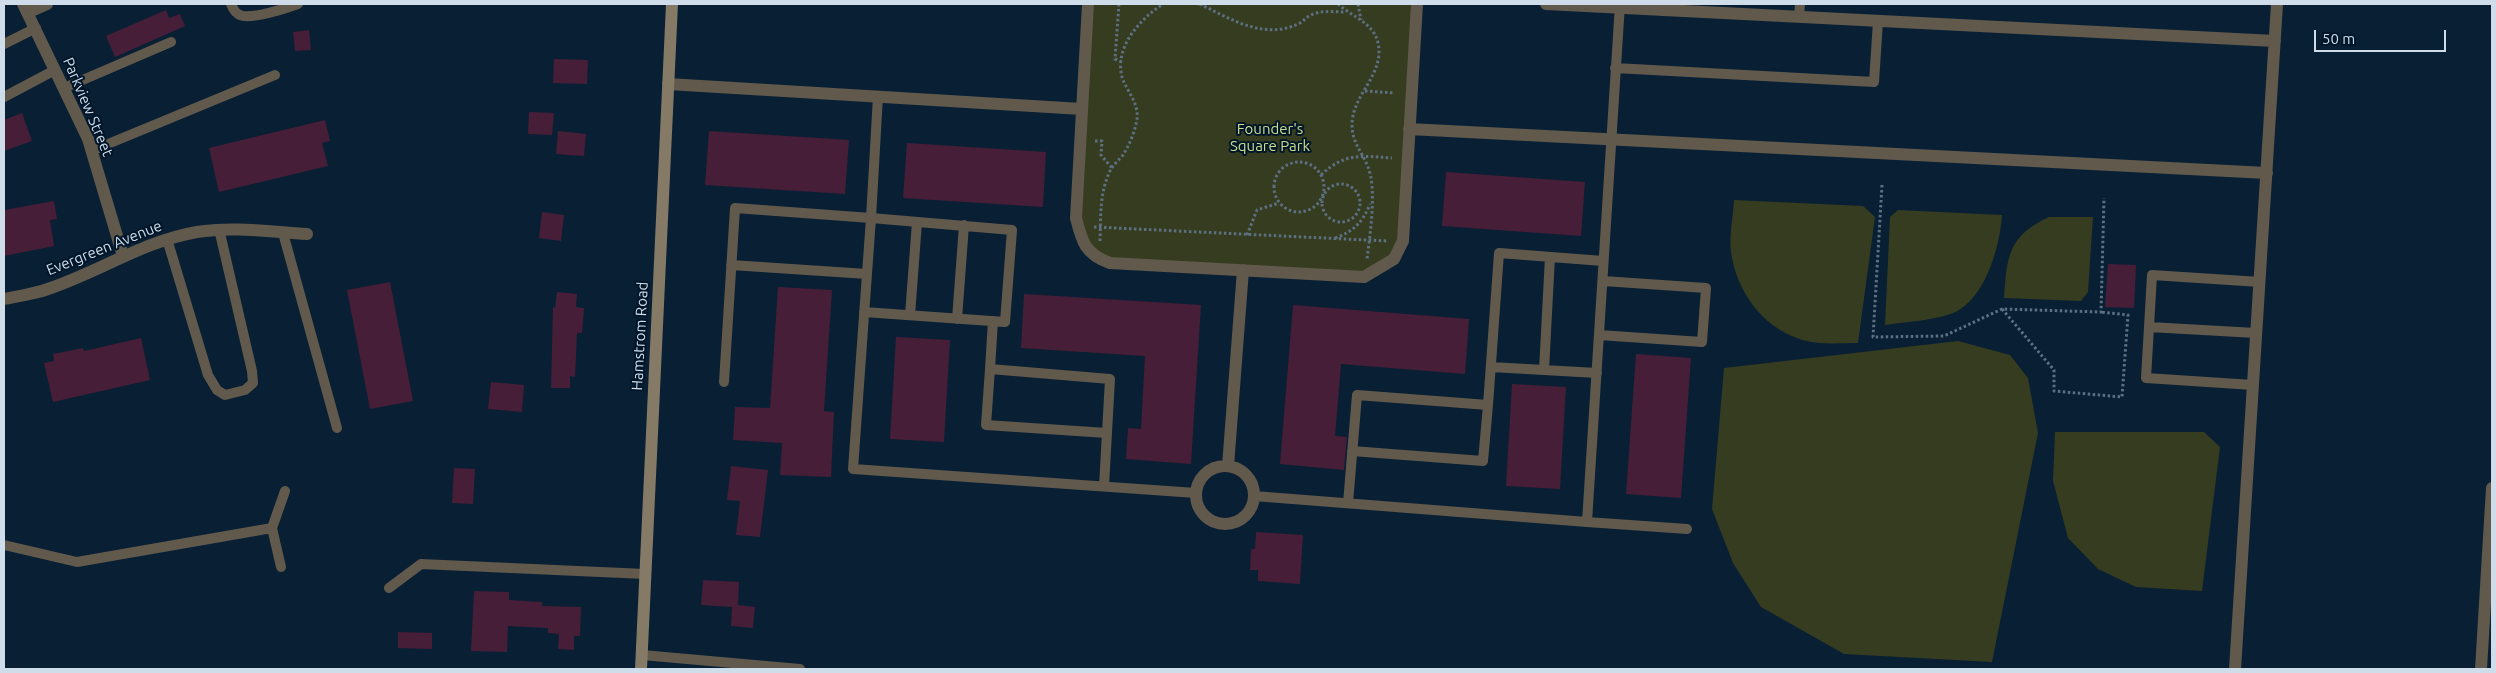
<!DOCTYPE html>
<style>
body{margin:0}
#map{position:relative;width:2496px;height:673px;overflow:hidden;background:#091f34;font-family:Ubuntu,sans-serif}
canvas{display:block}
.frame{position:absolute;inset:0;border:5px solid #cfddeb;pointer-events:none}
.scale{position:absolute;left:2314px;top:30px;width:132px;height:22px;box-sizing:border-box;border:2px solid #cfddeb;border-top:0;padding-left:6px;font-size:15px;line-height:18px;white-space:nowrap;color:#cfddeb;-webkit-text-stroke:4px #02162a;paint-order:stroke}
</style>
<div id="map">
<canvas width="2496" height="673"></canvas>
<div class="frame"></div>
<div class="scale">50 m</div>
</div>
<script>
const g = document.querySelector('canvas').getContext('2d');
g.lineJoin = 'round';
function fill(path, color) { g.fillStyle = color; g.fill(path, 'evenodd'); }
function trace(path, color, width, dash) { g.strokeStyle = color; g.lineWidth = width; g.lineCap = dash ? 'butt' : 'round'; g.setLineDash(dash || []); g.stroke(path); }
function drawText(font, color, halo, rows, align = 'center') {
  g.font = font + ' Ubuntu,sans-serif'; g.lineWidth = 4; g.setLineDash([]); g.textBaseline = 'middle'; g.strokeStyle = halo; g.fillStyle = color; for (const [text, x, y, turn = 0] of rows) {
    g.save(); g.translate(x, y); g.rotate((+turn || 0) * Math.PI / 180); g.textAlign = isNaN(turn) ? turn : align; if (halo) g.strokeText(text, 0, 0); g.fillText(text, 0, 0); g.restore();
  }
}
const green = new Path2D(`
 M1088,4h329l-14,237 -9,18 -30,18 -268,-19 -20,-40z
 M1734,200l129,6 12,11 -17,126c-12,0 -26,1 -39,0 -45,-4 -79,-42 -87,-85 -4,-18 1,-40 2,-58z
 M1898,210l104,5c-2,30 -15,78 -43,95 -16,10 -55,12 -74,15l5,-108z
 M2049,217h44l-5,75 -7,9 -77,-3c3,-42 4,-62 45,-81z
 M1958,341l52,14 18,23 10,55 -46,229 -148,-8 -83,-47 -28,-44 -21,-54 12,-141z
 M2055,432h149l16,15 -18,144 -66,-4 -38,-18 -30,-31 -15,-57z`);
const building = new Path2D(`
 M166,10l3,8 11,-4 5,12 -70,31 -9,-21z
 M309,30l2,20 -16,1 -2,-19z
 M554,59l34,1 -1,24 -34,-1z
 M529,112l25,1 -2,22 -24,-1z
 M22,113l10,28 -28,10v-31z
 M325,120l5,21 -8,2 6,23 -109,26 -10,-44z
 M558,131l28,3 -2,22 -28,-2z
 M709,131l140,9 -4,54 -140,-9z
 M907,143l139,9 -3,55 -140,-9z
 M1446,172l139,10 -4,54 -139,-10z
 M54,201l3,18 -7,1 4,26 -50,10v-46z
 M542,212l22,3 -3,26 -22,-3z
 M2108,264l28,1 -2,43 -29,-1z
 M390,282l23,119 -43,8 -23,-119z
 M778,287l54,3 -8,121 10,1 -3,65 -51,-2 2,-32 -49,-3 2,-33 35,1z
 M557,292l20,2 -1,13 8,1 -2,25h-5l-2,44 -5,-1v12h-19l2,-81 2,1z
 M1024,294l177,11 -10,159 -65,-5 2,-31 13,1 4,-73 -124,-8z
 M1293,305l176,14 -4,55 -124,-10 -6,72 12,1 -3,33 -64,-6z
 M896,337l54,3 -6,102 -54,-3z
 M141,338l9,42 -97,22 -9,-39 10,-2 -1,-7 30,-6 1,3z
 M1636,354l55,4 -10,140 -55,-4z
 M491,382l33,3 -2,27 -34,-3z
 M1512,384l54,3 -6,102 -54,-3z
 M731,466l37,4 -8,67 -24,-2 4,-34 -13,-1z
 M454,468l21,1 -2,35 -21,-1z
 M1256,532l47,3 -3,49 -42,-3v-11h-8l1,-21h4z
 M703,580l36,2 -1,23 17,2 -2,21 -22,-2 1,-19 -31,-2z
 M474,591l35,1v8l33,2v4l39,1 -1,29h-6v14l-16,-1 1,-15 -11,-1v-5l-40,-2 -1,26 -36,-1z
 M398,632l34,1v16l-34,-1z`);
const path = new Path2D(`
 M1119,4l-4,55 7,3
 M1197,4h7
 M1200,4c30,15 64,36 98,20 5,-2 8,-7 13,-9 10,-5 23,-3 34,-3
 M1338,4c13,12 36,19 40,39 7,32 -26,51 -26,82 0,17 10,27 16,42 9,22 2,68 -1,92
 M1358,4l3,16
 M1365,91l30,2
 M1095,141h7l-1,14 11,13
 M1274 187a25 25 0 1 1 50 0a25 25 0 1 1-50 0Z
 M1321,175c24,-23 41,-19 71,-17
 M1322 203a19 19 0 1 1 38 0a19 19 0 1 1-38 0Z
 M1882,185l-9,152 71,-1 58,-27 99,3 3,-114
 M1094,227l293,14
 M1247,235l10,-25 22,-7
 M1335,238c18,-6 28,-16 35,-34
 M1100,241c1,-24 -1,-49 11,-72 3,-5 8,-9 12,-14 7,-11 12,-24 14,-36 2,-15 -9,-27 -14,-39 -11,-31 17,-61 40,-76
 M2002,309l52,61v21l68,6 6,-82 -27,-3`);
const lane = new Path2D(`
 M231,4c2,5 4,9 9,11 11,5 47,-7 58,-11
 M1799,17l1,-13
 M4,44l32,-16
 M1615,68l259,14 4,-61
 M64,88l107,-46
 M4,97l51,-27
 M91,151l184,-76
 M283,233l54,195
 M167,239l41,136 9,15 8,5 20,-5 8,-7 -1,-12 -33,-142
 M731,265l136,9
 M864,312l141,10 7,-92 -141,-12 -18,251 343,24
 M910,315l7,-93
 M957,319l7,-94
 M2149,327l3,-52 108,7
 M1599,335l103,7 4,-54 -103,-7
 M1491,367l106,6
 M990,369l3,-48
 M1544,370l6,-113
 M724,382l11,-174 136,10 7,-122
 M2253,385l-107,-7 3,-51 107,6
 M1352,451l131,10 5,-56
 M1104,486l6,-107 -120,-10 -4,56 121,8
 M1254,496l333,26 33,-518
 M1348,503l9,-108 131,10 11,-152 104,8
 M1587,522l100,7
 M4,545l73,17 195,-34
 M281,567l-9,-39 13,-37
 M389,588l32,-24 224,10
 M642,655l158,14`);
const street = new Path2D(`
 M23,4l65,135 35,117
 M1088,4l-12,214c6,24 9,36 34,45l254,14 30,-18 9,-18 14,-237
 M1546,4l729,37
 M29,12l18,-8
 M668,84l414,25
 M1409,129l858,44
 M4,299c14,-3 30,-5 44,-10 51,-17 96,-48 149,-57 36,-6 74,0 110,2
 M1228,466l15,-196
 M1196 495a29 29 0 1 1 58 0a29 29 0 1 1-58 0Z
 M2235,669l42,-665
 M2481,669l11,-181`);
const secondary = new Path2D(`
 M641,669l31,-665`);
const streetNames = [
 ["Parkview Street",88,107,67],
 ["Evergreen Avenue",104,248,-22],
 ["Hamstrom Road",640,336,-87]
];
const parkNames = [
 ["Founder's",1270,129],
 ["Square Park",1270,146]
];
fill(green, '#363c1f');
fill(building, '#471e38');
trace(path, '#5d7082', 3, [2.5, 2.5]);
trace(lane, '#60594c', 10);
trace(street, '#60594c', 12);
trace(secondary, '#857a65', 12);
drawText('15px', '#cfddeb', '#02162a', streetNames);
drawText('15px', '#cddd8f', '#02162a', parkNames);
</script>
